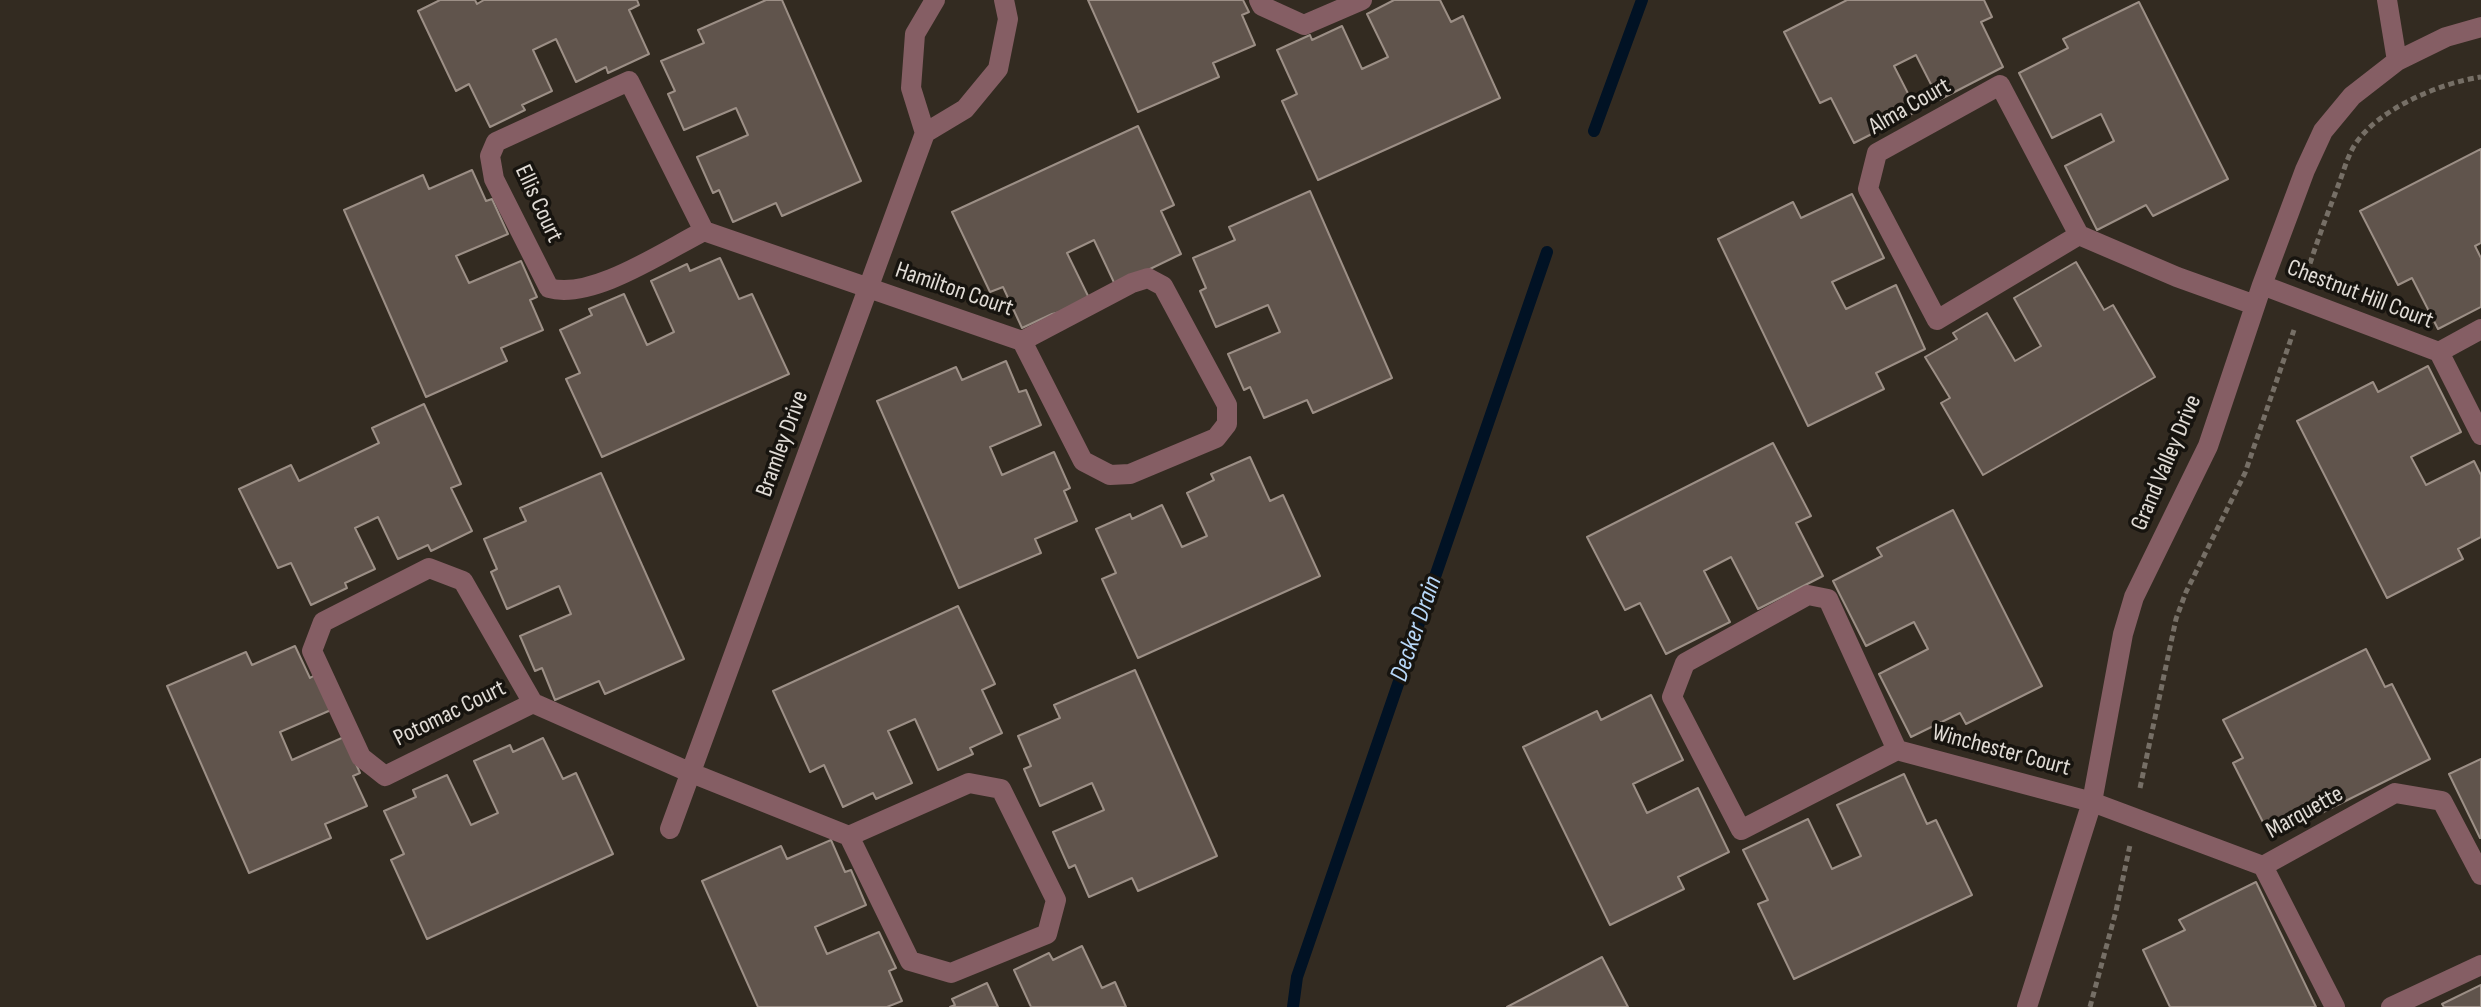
<!DOCTYPE html>
<style>
body{margin:0}
canvas{display:block;background:#332b21}
</style>
<canvas width="2481" height="1007"></canvas>
<script>
const g = document.querySelector('canvas').getContext('2d');
g.lineJoin = 'round';
function trace(path, color, width, dash) { g.strokeStyle = color; g.lineWidth = width; g.lineCap = dash ? 'butt' : 'round'; g.setLineDash(dash || []); g.stroke(path); }
function fill(path, color) { g.fillStyle = color; g.fill(path, 'evenodd'); }
function drawText(font, color, halo, rows, align = 'center') {
  g.font = font + ' "Sofia Sans Condensed",sans-serif'; g.lineWidth = 7; g.setLineDash([]); g.textBaseline = 'middle'; g.strokeStyle = halo; g.fillStyle = color; for (const [text, x, y, turn = 0] of rows) {
    g.save(); g.translate(x, y); g.rotate((+turn || 0) * Math.PI / 180); g.textAlign = isNaN(turn) ? turn : align; if (halo) g.strokeText(text, 0, 0); g.fillText(text, 0, 0); g.restore();
  }
}
const stream = new Path2D(`
 M1594,131l48,-131
 M1293,1007l4,-30 250,-725`);
const building = new Path2D(`
 M440,0h35l2,4 7,-4h153l2,5 -10,5 20,44 -41,19 -2,-6 -30,15 -20,-43 -23,11 19,41 -30,14 3,5 -35,17 -21,-43 -13,7 -38,-80z
 M766,0h16l79,181 -79,35 -6,-13 -43,19 -14,-32 -6,3 -16,-36 51,-22 -12,-27 -52,22 -16,-36 7,-3 -14,-30 43,-18 -6,-13z
 M1088,0h155l6,12 -7,3 13,30 -42,18 6,14 -81,35z
 M1394,0h46l11,22 12,-6 37,82 -182,82 -36,-79 15,-7 -20,-44 33,-15 2,5 30,-14 20,43 26,-12 -21,-43z
 M1847,0h137l8,17 -11,5 22,45 -64,33 -23,-45 -22,11 23,45 -63,32 -23,-45 -11,5 -36,-71z
 M2139,2l89,177 -75,37 -7,-11 -49,25 -32,-64 49,-25 -13,-27 -49,24 -33,-65 49,-25 -5,-9z
 M1138,126l36,79 -13,6 20,43 -31,15 -32,22 -24,-51 -27,13 25,51 -40,10 -30,14 -19,-41 -13,5 -38,-80z
 M2481,149v94l-6,3 6,12v49l-43,22 -26,-51 -14,7 -38,-74z
 M472,170l14,31 6,-2 16,35 -52,22 13,27 52,-22 16,36 -7,3 13,30 -42,18 6,13 -81,36 -82,-187 79,-35 6,14z
 M1310,191l82,187 -79,35 -6,-13 -43,18 -14,-31 -6,3 -16,-36 52,-22 -12,-27 -52,22 -16,-36 6,-3 -13,-30 42,-18 -6,-13z
 M1852,194l32,64 -52,24 14,27 50,-24 29,64 -49,24 8,16 -76,37 -90,-187 75,-37 8,16z
 M720,258l19,41 13,-5 37,80 -187,83 -36,-78 14,-6 -20,-43 32,-15 -3,-6 35,-15 23,51 27,-13 -23,-51 36,-17 3,7z
 M2076,262l28,48 9,-5 42,72 -172,98 -42,-72 9,-5 -25,-41 32,-18 -4,-6 34,-20 28,48 26,-15 -27,-48z
 M1006,361l13,31 7,-2 15,35 -51,22 12,28 52,-23 16,36 -6,3 13,30 -42,18 6,14 -82,35 -82,-187 79,-34 6,13z
 M2428,366l33,66 -50,25 15,28 48,-24 7,14v62l-23,12 5,10 -76,39 -90,-177 76,-39 5,10z
 M424,404l37,80 -10,4 21,43 -41,20 -3,-6 -30,14 -20,-42 -23,11 20,41 -30,14 2,5 -36,17 -20,-42 -13,5 -39,-79 52,-24 8,16 80,-38 -7,-15z
 M1773,443l38,73 -15,7 27,53 -65,33 -27,-52 -27,14 26,51 -64,32 -26,-51 -15,7 -38,-73z
 M1250,457l20,44 13,-6 37,81 -182,82 -36,-79 14,-6 -20,-44 34,-15 2,5 30,-14 20,42 25,-11 -20,-43 27,-13 -3,-6z
 M601,473l83,186 -79,35 -6,-13 -44,19 -13,-32 -7,3 -15,-35 51,-22 -12,-28 -52,23 -16,-37 6,-3 -13,-30 42,-18 -6,-13z
 M1953,510l89,176 -76,38 -6,-11 -49,24 -32,-63 49,-25 -14,-27 -48,24 -33,-65 49,-25 -5,-8z
 M958,606l37,78 -13,6 20,43 -32,15 3,6 -35,16 -23,-51 -27,12 24,52 -36,16 -3,-6 -30,14 -19,-42 -14,7 -37,-81z
 M295,646l15,32 5,-3 16,35 -51,22 12,28 52,-23 16,36 -7,3 14,30 -42,18 6,14 -82,35 -82,-187 79,-34 6,13z
 M2366,649l19,38 7,-3 38,75 -159,79 -38,-75 10,-5 -20,-38z
 M1135,670l82,186 -79,35 -6,-13 -43,19 -14,-32 -6,3 -16,-36 51,-22 -12,-27 -52,23 -16,-37 7,-3 -13,-30 42,-18 -6,-13z
 M1651,695l32,65 -50,24 14,29 51,-25 31,64 -51,25 6,12 -74,36 -87,-178 74,-36 4,9z
 M543,738l20,41 13,-6 37,81 -186,85 -36,-79 13,-6 -20,-43 32,-14 -3,-7 34,-15 24,50 27,-12 -24,-52 36,-16 3,7z
 M2481,759v79h-1l-31,-64z
 M1904,774l23,50 9,-4 36,75 -178,84 -36,-75 10,-4 -25,-50 65,-31 24,50 29,-13 -24,-51z
 M831,840l14,32 6,-2 15,35 -51,22 12,27 52,-22 17,36 -7,3 13,30 -15,6h-129l-56,-126 79,-35 6,13z
 M2256,882l60,125h-146l-27,-57 42,-20 -6,-10z
 M1082,946l20,42 13,-6 11,25h-95l-17,-37 35,-17 4,7z
 M1602,957l26,50h-121z
 M987,983l11,24h-48l5,-2 -3,-6z
 M2481,985v22h-37l-2,-3z`);
const path = new Path2D(`
 M2307,273c9,-29 20,-58 31,-87 5,-13 9,-28 16,-40 23,-37 86,-63 127,-69
 M2140,788l36,-169 10,-27 59,-119 49,-143
 M2090,1007l26,-96 14,-66`);
const street = new Path2D(`
 M1259,0l3,6 42,19 58,-25
 M2387,0l10,61
 M925,133l40,-24 33,-40 10,-50 -4,-19
 M704,231c-38,19 -113,70 -155,57l-55,-109 -4,-23 6,-14 133,-61 75,150 318,110 110,-58 16,-5 15,8 64,119v19l-11,14 -86,36 -20,1 -27,-14 -61,-120
 M2079,235l-79,-150 -123,68 -9,36 69,131 142,-85 98,42 78,28
 M2262,285l177,67 42,83
 M2439,352l42,-23
 M429,568l34,13 70,122 -148,73 -24,-19 -49,-106 11,-29z
 M533,703l156,69 160,64
 M1897,750l-69,-151 -20,-4 -123,68 -13,34 69,133 156,-80 195,52 171,64
 M969,783l32,6 55,111 -9,34 -96,39 -41,-12 -61,-125z
 M670,829l255,-696 -14,-45 4,-54 20,-34
 M2263,866l132,-73 47,8 39,74
 M2263,866l72,141
 M2027,1007l65,-205 31,-168 11,-37 74,-151 54,-161 43,-115 18,-39 29,-35 45,-35 49,-24 35,-10
 M2391,1007l90,-42`);
const streetNames = [
 ["Alma Court",1910,107,-30],
 ["Ellis Court",538,204,65],
 ["Hamilton Court",954,290,19],
 ["Chestnut Hill Court",2360,295,21],
 ["Bramley Drive",783,444,-70],
 ["Grand Valley Drive",2167,463,-67],
 ["Potomac Court",450,714,-26],
 ["Winchester Court",2001,751,15],
 ["Marquette",2305,813,-29]
];
const waterNames = [
 ["Decker Drain",1417,629,-71]
];
trace(stream, '#011224', 12);
fill(building, '#60544c');
trace(building, '#9c8f86', 2);
trace(path, '#766f66', 5, [6, 4]);
trace(street, '#855e64', 20);
drawText('24px', '#e1dcd6', '#17140f', streetNames);
drawText('italic 26px', '#b8d8f9', '#17140f', waterNames);
</script>
